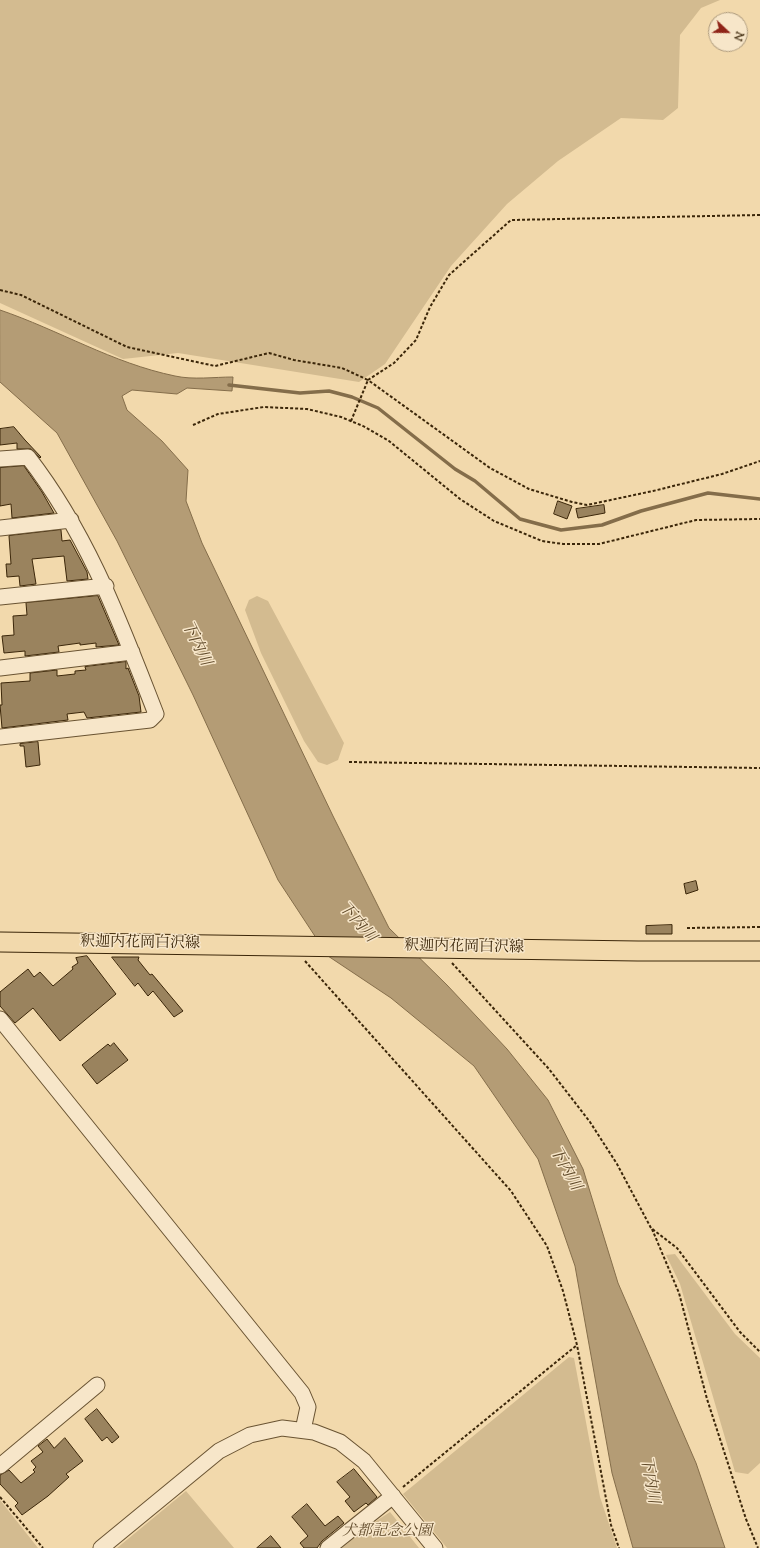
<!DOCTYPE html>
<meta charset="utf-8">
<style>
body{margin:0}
#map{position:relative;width:760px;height:1548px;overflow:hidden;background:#f2d9ac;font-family:"Sorts Mill Goudy",serif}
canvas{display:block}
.north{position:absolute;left:708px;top:12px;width:40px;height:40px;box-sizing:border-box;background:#f7e6c9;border:1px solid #ac997c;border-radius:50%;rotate:112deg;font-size:11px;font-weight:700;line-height:16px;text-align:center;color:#3b2609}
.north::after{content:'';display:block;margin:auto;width:14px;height:18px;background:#8f2418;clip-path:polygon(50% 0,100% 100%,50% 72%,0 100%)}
</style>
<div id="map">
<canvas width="760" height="1548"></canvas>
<div class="north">N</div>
</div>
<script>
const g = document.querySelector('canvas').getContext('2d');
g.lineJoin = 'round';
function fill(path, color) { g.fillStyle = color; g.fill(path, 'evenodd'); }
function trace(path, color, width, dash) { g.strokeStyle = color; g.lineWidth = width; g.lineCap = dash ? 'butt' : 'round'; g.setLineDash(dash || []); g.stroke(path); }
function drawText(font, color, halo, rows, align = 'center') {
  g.font = font + ' "Sorts Mill Goudy","Noto Serif JP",serif'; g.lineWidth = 3; g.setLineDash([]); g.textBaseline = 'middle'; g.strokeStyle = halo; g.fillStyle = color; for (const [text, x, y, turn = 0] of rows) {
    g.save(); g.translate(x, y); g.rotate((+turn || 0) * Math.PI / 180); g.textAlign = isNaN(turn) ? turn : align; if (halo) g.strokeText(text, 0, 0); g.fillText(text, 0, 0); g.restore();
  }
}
const green = new Path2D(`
 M0,0h720l-19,8 -21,27 -2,73 -15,12 -42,-2 -63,43 -51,43 -56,62 -66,98 -26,18 -181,-29 -55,6 -123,-56z
 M257,596l11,5 76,142 -6,17 -11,5 -9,-3 -14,-21 -43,-88 -16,-43 4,-10z
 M675,1254l60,80 25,24v105l-12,11 -13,-2 -55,-188 -14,-29z
 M569,1357l5,1 26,139 17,51h-170l-44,-54z
 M186,1491l48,57h-117z
 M0,1500l38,48h-38z
 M390,1512l29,36h-84z`);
const water = new Path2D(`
 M0,310c59,20 112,53 175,66 18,4 39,1 58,1l-1,14 -45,-3 -10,6 -45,-4 -10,6 5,14 35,31 26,29 -2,31 16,42 131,273 56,112 58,57 60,64 41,51 35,69 35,114 78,180 29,85h-92l-21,-75 -37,-207 -37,-107 -64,-93 -83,-68 -63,-42 -50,-76 -85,-185 -76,-154 -60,-108 -57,-51z`);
const stream = new Path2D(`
 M229,385l71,8 29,-2 23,6 26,11 77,61 20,12 45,38 41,11 41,-5 39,-14 67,-18 52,6`);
const building = new Path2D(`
 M14,427l11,13 16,17 -1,1 -9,-9h-14v-6l-17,2v-16z
 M24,466l18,26 12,21 -42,5 -1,-14 -11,2v-38z
 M558,501l14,5 -5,13 -13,-5z
 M604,505l1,8 -27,5 -2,-9z
 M61,530l1,11 8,-1 17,32 1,7 -21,2 -3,-25 -32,3 4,25 -16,2 -1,-10 -12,1 -1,-13h5l-2,-28z
 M98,596l21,49 -23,2v-4l-16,2v-2l-22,3 1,6 -34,4v-5l-21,2 -2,-17 12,-1 -1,-19 14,-1 -1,-12z
 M126,662v7l2,-1 11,28 2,16 -54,6 -3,-6 -17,2 1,6 -66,8 -2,-23h2l-1,-22 29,-2v-8l27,-3v6l18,-2v-3l11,-1 -1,-3z
 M38,742l2,23 -14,2 -2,-21h-4v-2z
 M696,881l2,9 -12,4 -2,-10z
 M672,925v9h-26v-8z
 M87,956l29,38 -56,47 -27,-33 -18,15 -15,-17v-14l28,-23 6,8 6,-5 13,14 20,-17 -1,-2 6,-4 -2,-5z
 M112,957h27l-1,3 12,15 2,-1 31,37 -9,6 -21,-26 -5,5 -10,-13 -3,3z
 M114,1043l14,17 -31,24 -15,-19 26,-21 2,2z
 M97,1409l22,28 -7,6 -5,-6 -5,4 -17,-22z
 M65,1438l18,23 -17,13 3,3 -21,19 -26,19 -7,-9 3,-3 -18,-19v-9l9,-5 12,13 14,-11 -2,-2 3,-3 -5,-6 12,-9 -5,-6 9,-7 7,9z
 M354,1469l23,28 -9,8 -2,-2 -12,9 -9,-11 5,-4 -13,-15z
 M307,1504l18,22 13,-10 6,7 -22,18 -5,7h-13l-4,-5 8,-7 -16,-19z
 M271,1536l10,12h-24z`);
const path = new Path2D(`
 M760,215l-249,5 -62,55 -19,32 -14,33 -22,23 -26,17 122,88 39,21 43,13 15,3 66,-14 69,-17 38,-13
 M0,290l21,5 106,52 88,19 54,-13 25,7 48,8 26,12 -17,41
 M193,425l25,-11 46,-7 43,2 34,8 22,9 26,15 71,58 34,22 48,20 21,3h36l97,-24 64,-1
 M349,762l411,6
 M687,928l73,-1
 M305,961l206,230 36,55 16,45 14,54 34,180 8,23
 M452,963l97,106 41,53 27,42 34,64 26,20 63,84 20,20
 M652,1229l27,64 28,106 39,120 12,29
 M403,1487l174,-142
 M0,1497l43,51`);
const minor = new Path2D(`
 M0,459l28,-2c61,79 92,165 128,257l-6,6 -150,17
 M0,528l71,-8
 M0,597l106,-11
 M0,668l132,-16
 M0,1019l302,374 6,14 -5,23
 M0,1466l97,-81
 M101,1548l118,-97 31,-16 32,-7 32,4 26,10 24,19 71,87
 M328,1548l65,-52`);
const major = new Path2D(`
 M0,942l638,9h122`);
const streetNames = [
 ["釈迦内花岡白沢線",140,944,1],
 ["釈迦内花岡白沢線",464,948,1]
];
const parkNames = [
 ["犬都記念公園",387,1532]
];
const waterNames = [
 ["下内川",195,644,64],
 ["下内川",356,923,49],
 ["下内川",564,1169,61],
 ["下内川",648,1480,80]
];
fill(green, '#d3bb90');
fill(water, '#b49c75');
trace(water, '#846d4a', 1);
trace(stream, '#846d4a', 3.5);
fill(building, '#9a835e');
trace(building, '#3b2609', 1);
trace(minor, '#695332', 17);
trace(major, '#3b2609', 21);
trace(path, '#3b2609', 2, [3, 2]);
trace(minor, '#f7e6c9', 15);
trace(major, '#f2d9ac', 19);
drawText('15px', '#3b2609', '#f7e6c9', streetNames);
drawText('italic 15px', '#614b2b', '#f7e6c9', parkNames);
drawText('italic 16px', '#5f4929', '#f7e6c9', waterNames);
</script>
